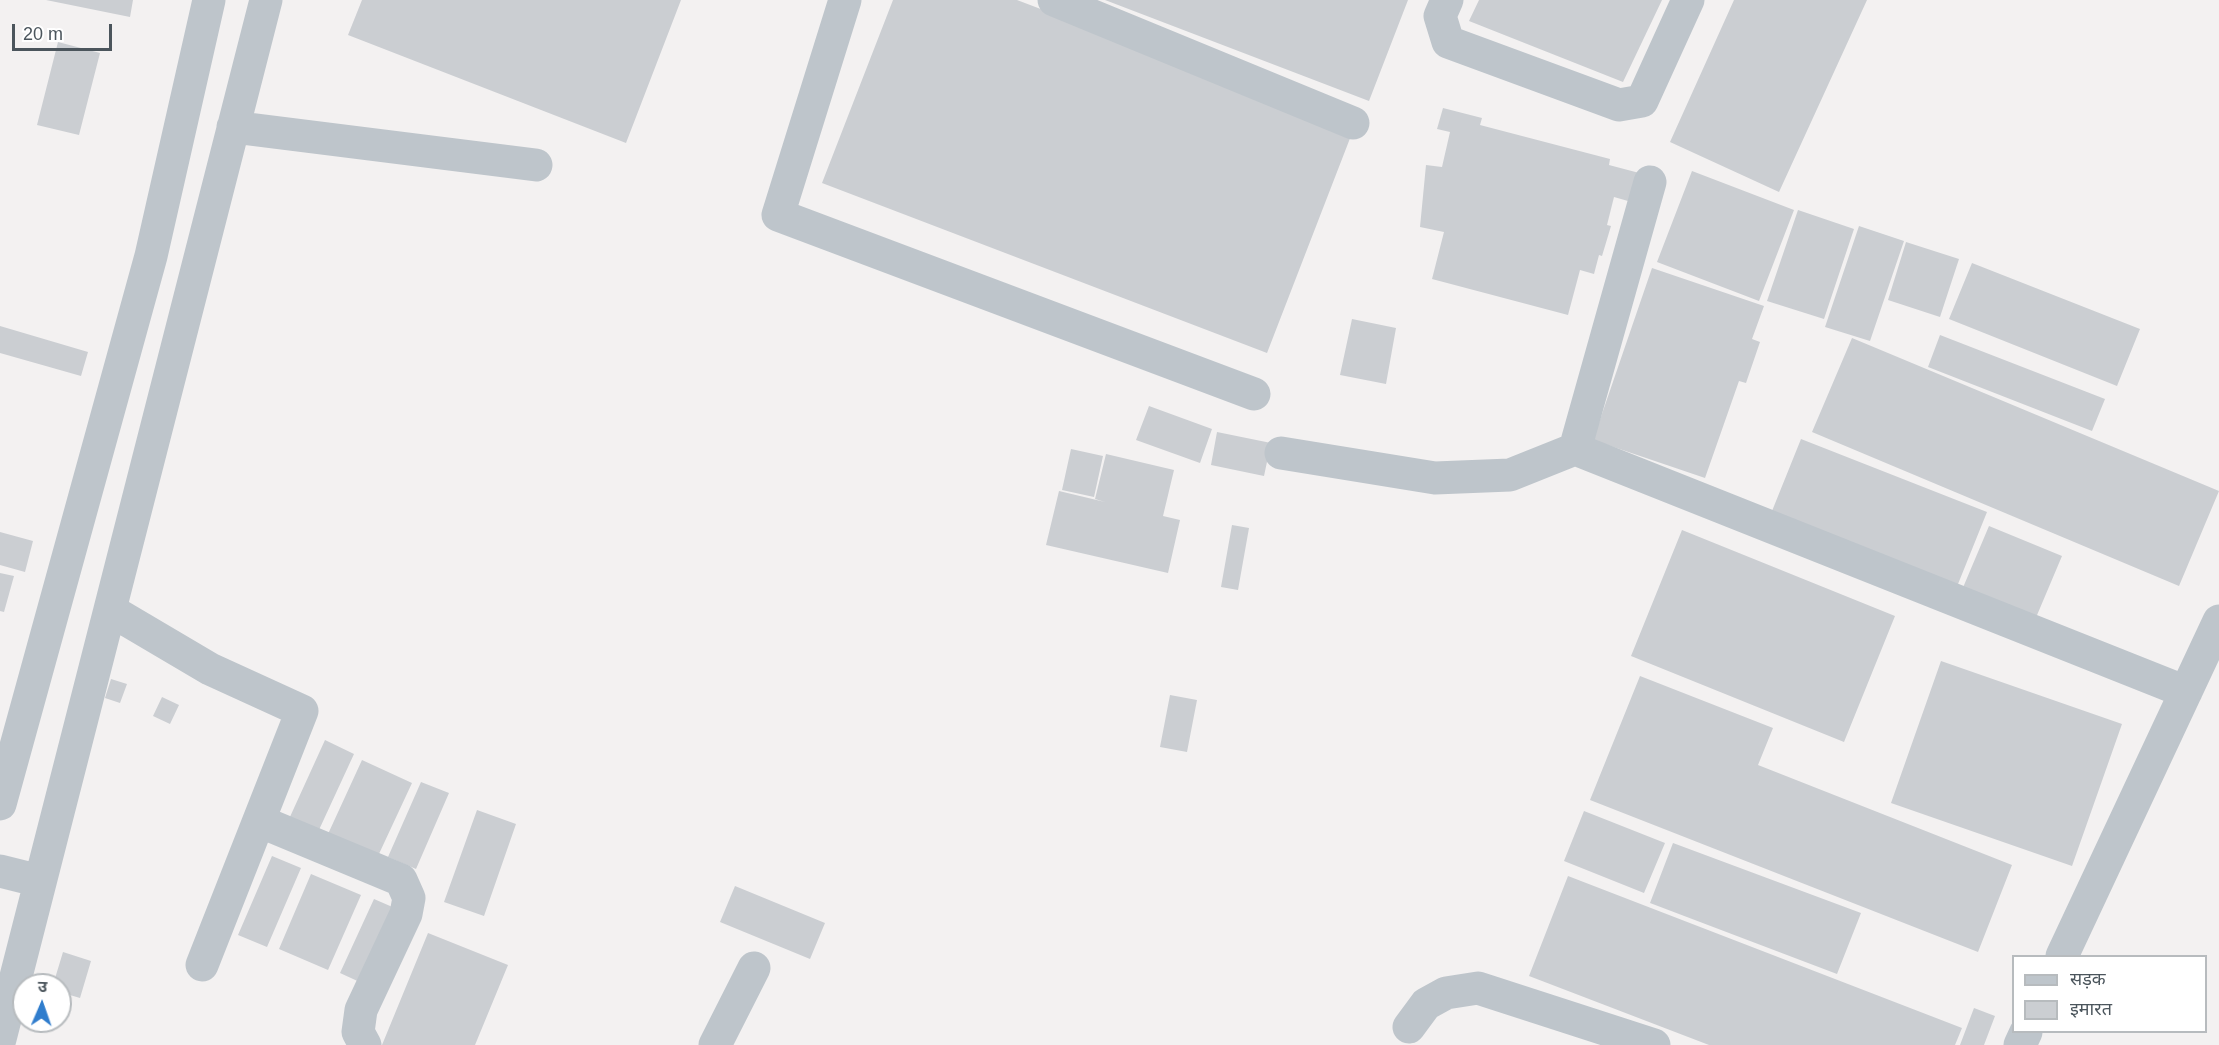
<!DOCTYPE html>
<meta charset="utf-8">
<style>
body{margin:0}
#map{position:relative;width:2219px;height:1045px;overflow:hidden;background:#f3f1f1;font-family:Helvetica,"Noto Sans Devanagari",sans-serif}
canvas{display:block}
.legend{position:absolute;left:2012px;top:955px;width:195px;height:78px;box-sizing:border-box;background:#fff;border:2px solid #b7bbbe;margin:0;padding:8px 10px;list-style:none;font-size:18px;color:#4b555c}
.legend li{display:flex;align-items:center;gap:12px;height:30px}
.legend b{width:30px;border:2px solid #b7bbbe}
.north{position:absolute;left:12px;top:973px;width:60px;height:60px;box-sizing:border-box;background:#fff;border:2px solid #b7bbbe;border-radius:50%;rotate:2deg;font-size:16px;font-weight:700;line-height:24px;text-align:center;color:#4b555c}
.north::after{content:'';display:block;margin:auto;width:21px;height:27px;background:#307dcd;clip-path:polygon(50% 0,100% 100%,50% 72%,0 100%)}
.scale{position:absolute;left:12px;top:24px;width:100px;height:27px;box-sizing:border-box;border:3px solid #4b555c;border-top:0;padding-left:8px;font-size:18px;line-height:21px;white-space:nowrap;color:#4b555c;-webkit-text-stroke:4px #fff;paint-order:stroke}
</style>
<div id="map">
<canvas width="2219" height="1045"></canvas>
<ul class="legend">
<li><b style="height:8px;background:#bec5cb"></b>सड़क</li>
<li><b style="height:16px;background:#cbced2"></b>इमारत</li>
</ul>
<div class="north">उ</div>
<div class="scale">20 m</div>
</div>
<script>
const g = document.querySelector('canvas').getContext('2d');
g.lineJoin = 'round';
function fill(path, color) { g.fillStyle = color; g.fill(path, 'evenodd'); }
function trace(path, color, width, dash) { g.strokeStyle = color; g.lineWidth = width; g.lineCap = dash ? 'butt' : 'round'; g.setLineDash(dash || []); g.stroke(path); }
const building = new Path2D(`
 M46,0h87l-3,17z
 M362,0h319l-55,143 -278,-108z
 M893,0h124l337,128 -87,225 -445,-170z
 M1105,0h303l-39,101z
 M1479,0h183l-39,82 -154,-61z
 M1734,0h133l-88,192 -109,-50z
 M58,42l42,11 -21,82 -42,-10z
 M1443,108l39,10 -2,7 130,34 -1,6 34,9 -8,29 -21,-6 -7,28 4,1 -9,30 -3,-1 -5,19 -14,-4 -12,45 -136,-36 12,-47 -24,-5 6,-62 16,2 8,-35 -13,-3z
 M1692,171l102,39 -35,91 -102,-39z
 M1798,210l56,19 -30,90 -57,-18z
 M1859,226l45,15 -34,100 -45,-14z
 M1906,242l53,17 -19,58 -52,-17z
 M1972,263l168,66 -23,57 -168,-67z
 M1652,268l112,38 -12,33 8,3 -14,41 -7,-2 -34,97 -112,-38z
 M1352,319l44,9 -10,56 -46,-9z
 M0,326l88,26 -7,24 -81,-23z
 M1940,335l165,64 -13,32 -164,-64z
 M1852,338l367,153 -40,95 -367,-154z
 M1149,406l63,23 -12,34 -64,-23z
 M1217,432l54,11 -7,33 -53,-11z
 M1801,439l186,73 -31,77 -186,-73z
 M1071,449l32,7 -9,41 -32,-7z
 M1106,454l68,16 -11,46 17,4 -12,53 -122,-28 13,-54 46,11 -10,-3z
 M1232,525l17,3 -11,62 -17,-3z
 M1989,526l73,30 -30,71 -73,-30z
 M1682,530l213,86 -51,126 -213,-86z
 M0,532l33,9 -8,31 -25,-7z
 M0,573l14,3 -10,36 -4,-1z
 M1941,661l181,63 -50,142 -181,-63z
 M1640,676l133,52 -15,37 254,100 -34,87 -388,-152z
 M111,679l16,5 -7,19 -15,-5z
 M1170,695l27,5 -10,52 -27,-5z
 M162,697l17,8 -9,19 -17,-8z
 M325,740l29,14 -36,78 -29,-13z
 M362,760l50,23 -34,73 -50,-22z
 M421,782l28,11 -33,76 -28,-12z
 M477,810l39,14 -32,92 -40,-14z
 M1584,811l81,32 -21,50 -80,-32z
 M1673,843l188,70 -24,61 -187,-71z
 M272,856l29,12 -34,79 -29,-12z
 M311,874l50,21 -33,75 -49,-21z
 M1568,876l394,152 -7,17h-246l-180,-69z
 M735,886l90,37 -15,36 -90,-37z
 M374,899l23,10 -33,75 -24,-11z
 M428,933l80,32 -33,80h-93z
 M63,952l28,9 -11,37 -20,-6v-7h-7z
 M1974,1008l21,8 -11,29h-24z`);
const minor = new Path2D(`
 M845,0l-67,215 476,179
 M1054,0l299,123
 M1447,0l-7,16 8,26 171,63 23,-4 46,-101
 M233,127l303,38
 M1575,449l611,243
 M1281,453l154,25 75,-3 65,-26 75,-267
 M110,610l100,59 92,42 -100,254
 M0,804l151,-548 58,-256
 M259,821l142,59 8,18 -3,16 -45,96 -3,22 7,13
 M0,871l40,10
 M2062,956l157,-335
 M1409,1027l17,-23 20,-11 32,-5 176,57
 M0,1039l266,-1039
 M715,1045l39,-77
 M2020,1045l6,-13`);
fill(building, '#cbced2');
trace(minor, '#bec5cb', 33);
</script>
